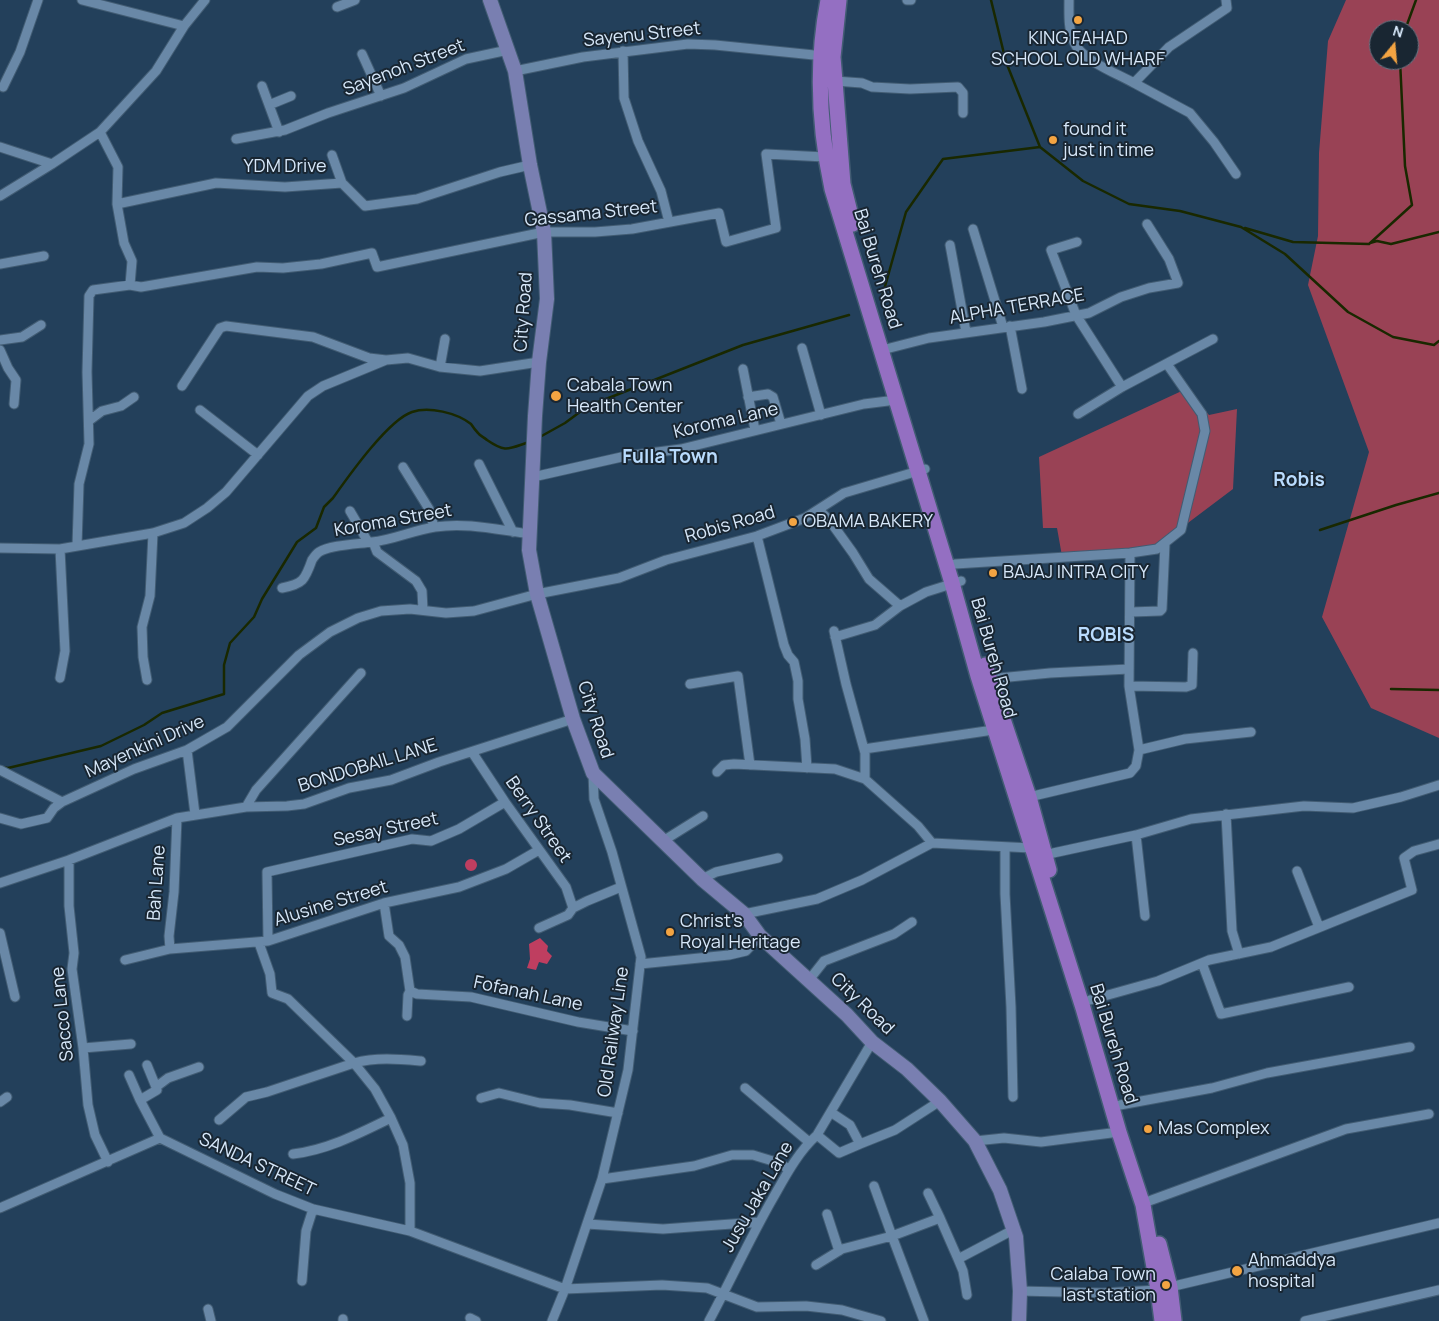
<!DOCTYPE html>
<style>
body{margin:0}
#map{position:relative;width:1439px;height:1321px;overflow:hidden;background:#23405b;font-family:Manrope,sans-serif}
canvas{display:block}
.north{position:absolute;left:1369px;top:20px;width:50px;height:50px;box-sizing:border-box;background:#192632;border:1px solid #657482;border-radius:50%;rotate:17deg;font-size:14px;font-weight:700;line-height:20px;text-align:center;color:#d7e8fa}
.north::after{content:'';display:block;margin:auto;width:18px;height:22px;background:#f3a442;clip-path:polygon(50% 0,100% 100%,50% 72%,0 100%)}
</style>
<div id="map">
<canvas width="1439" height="1321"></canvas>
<div class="north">N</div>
</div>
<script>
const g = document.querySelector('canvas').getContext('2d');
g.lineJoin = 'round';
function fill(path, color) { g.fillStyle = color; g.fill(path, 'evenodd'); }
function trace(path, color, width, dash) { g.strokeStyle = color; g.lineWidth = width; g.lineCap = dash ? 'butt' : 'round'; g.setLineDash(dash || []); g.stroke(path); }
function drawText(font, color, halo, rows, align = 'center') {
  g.font = font + ' Manrope,sans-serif'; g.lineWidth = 4; g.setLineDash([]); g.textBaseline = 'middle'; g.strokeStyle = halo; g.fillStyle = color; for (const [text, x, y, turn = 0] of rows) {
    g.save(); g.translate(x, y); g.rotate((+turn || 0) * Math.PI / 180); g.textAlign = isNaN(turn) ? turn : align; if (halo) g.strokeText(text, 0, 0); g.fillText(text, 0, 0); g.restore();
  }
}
const green = new Path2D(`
 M1346,0h93v738l-68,-30 -49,-91 47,-165 -61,-167 10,-49 1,-83 9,-112zM1379,30h30v30h-30z
 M1186,389l23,26 28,-6 -4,80 -77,58 -94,9 -5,-28h-14l-4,-71z`);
const forest = new Path2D(`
 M465 865a6 6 0 1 1 12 0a6 6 0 1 1-12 0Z
 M540,938l8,8 -1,5 5,5 -5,8 -8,-2 -3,8 -9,-2 3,-9 -1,-15z`);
const stream = new Path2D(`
 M991,0l15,62 34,85
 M1405,30l11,-30
 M1245,228l48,14 76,2 43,-39 -7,-39 -5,-106
 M1370,243l7,-2 14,3 48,-12
 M882,297l24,-85 37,-53 97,-12 43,34 46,23 51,7 61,16 44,27 63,58 45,25 41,8 5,-4
 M538,438l27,-15 23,-17 18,-7 137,-54 106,-30
 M1320,530l76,-25 43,-12
 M1391,689l48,1
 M1,767l7,1 93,-22 43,-21 18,-12 62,-19v-29l6,-22 24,-26 8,-18 35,-57 19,-14 8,-21 9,-9c15,-21 55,-78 79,-86 17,-6 45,1 59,12 2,3 4,6 7,9 2,3 6,4 9,7 19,13 21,9 42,2`);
const minor = new Path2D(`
 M82,0l102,26
 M907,0h4
 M1069,0c0,14 -1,29 5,42 7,18 44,32 60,41l35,-36 58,-39 -1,-8
 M337,7l18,-7
 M623,51l1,47 14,43 23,50 8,31
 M362,54l19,42
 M515,71l68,-14 105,-13 27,1 109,11
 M835,81l27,2 10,4 38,2 48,-2 5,6v20
 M1134,83l56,30 24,29 22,32
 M262,86l17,46
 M3,87l17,-35 18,-52
 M269,105l22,-9
 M100,132l18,35 -1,37 7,39 8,18 -2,24
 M236,139l49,-9 43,-17 76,-25 62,-29 42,-9
 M0,147l52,17
 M332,155l10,28
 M0,196l52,-32 48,-32 56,-61 28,-45 21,-26
 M117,204l99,-21 69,4 57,-4 23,23 52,-7 83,-27 30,-7
 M973,229l30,98
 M1077,242l-26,8 25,65 46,72 91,-48
 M950,245l16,87
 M0,264l44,-8
 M1010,326l12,63
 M0,340l22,-3 19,-12
 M802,348l19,67
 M0,350l8,18 8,12 -2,24
 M882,350l47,-12 115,-16 45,-9 32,-16 28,-9 29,-5 -9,-24 -22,-35
 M440,367l5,-28
 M743,369l12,61
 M182,386l38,-58 6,-2 87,11 56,21 17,2 22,-2 32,9 40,4 59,-9
 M748,397l20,-3 5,3 8,27
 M200,410l58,45
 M1078,414l44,-27
 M90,420l12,-9 19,-5 13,-9
 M479,464l34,68
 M403,467l26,42 5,18
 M533,477l93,-21 55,-7 183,-45 32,-4
 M819,510l11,11 23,32 16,26 31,27
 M350,511l18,31
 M757,536l27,109 4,10 6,7 4,19v18l7,40 2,29
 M373,542l4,10 39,29 6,10 1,19
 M77,546l2,-62 10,-40 -2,-72 2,-76 4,-6 37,-5 11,2 116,-20 26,1 38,-4 51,-11 5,14 167,-35h51l37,-3 87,-16 7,29 50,-14 -10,-74 59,3
 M0,548l60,1 93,-16 31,-10 23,-15 19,-16 82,-96 15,-10 63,-26
 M60,549l5,102 -5,27
 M955,564l175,-11 27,-4 24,-19 24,-99 -3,-17 -35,-50
 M282,588c21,-4 23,-8 30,-28 2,-3 4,-6 7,-8 11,-7 39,-8 53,-10 21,-2 42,-12 63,-15 32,-5 63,3 95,7
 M1131,612l29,-1 2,-2 3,-65
 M834,631l12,53 19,69v26
 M835,637l40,-12 25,-19 26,-14 35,-11
 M989,679l61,-6 79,-4
 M147,680l-4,-23 -1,-30 8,-31 3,-63
 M690,684l48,-8 12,89
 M1129,686l57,1 6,-2 1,-32
 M864,749l136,-20
 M187,750l8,64
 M1139,750l46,-11 66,-7
 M472,752l33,50 61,85 7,21
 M0,770l62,32
 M717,772l7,-7 10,-1 101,5 30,10 53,47 14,17 99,5
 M1029,797l101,-24 6,-7 3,-16 -10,-64 1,-133
 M246,807l10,-17 105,-117
 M1226,814l6,117 7,23
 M0,818l21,6 26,-6 7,-10 8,-6 72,-33 53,-19 40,-23 72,-72 31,-23 28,-14 23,-7 29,-2 36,4 28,-2 63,-17 82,-16 47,-18 91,-24 48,-18 39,-25 81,-24
 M1136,835l9,81
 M663,841l40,-25
 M1005,848v46l6,113 2,90
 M1044,855l92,-20 55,-16 113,-13 49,2 48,-11 38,-12
 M69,860v46l5,47 -2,16 11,79 5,57 7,30 13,27
 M1297,871l22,56
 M702,879l14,-7 62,-14
 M0,883l69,-23 108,-42 69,-11 41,-1 17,-2 45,-16 42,-8 48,-18 134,-43
 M384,903l5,33 10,9 6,12 5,34 7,3 54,3 107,25 55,9
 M744,914l73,-15 45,-19 70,-37
 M539,928l29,-13 5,-7 14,-7 34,-14
 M0,933l15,64
 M268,941l-1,-69 145,-33 19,2 28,-12 46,-27
 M259,943l11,31 2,19 16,6 66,64 21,26 16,29 12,27 7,38v48
 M170,949l-1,-13 5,-44 3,-74
 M125,960l45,-11 98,-8 116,-38 75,-16 47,-18 33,-19
 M1202,963l19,51 128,-27
 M640,964l89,-9 17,-4 14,-15
 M809,980l15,-19 70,-27 18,-12
 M1090,1000l68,-19 51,-21 62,-13 141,-57 -8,-32 10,-7 25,-7
 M407,1016l1,-21 2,-4
 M83,1048l48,-4
 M147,1065l9,22
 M129,1075l11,25
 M745,1088l64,54
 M481,1098l18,-5 41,10 30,2 48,8
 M0,1102l7,-5
 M1120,1105l92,-17 55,-15 143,-26
 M219,1120l27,-23 21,-5 87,-29c22,-6 44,-4 67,-2
 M817,1135l22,18 21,-9 -10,-19 -18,-12
 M160,1138l-20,-38 17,-10 -1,-3 12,-9 31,-11
 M975,1141l29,-3 37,4 78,-10
 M860,1144l35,-14 45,-29
 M293,1154c35,-4 67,-21 98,-36
 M602,1179l92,-13 38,-11h21l23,7 13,7
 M874,1186l18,50 48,-18 18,41 55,-29
 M928,1193l12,25
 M1149,1201l197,-72 83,-15
 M0,1208l160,-70 115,56 38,15 97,22 155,58 97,-4 45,3 50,19 49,-1 36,4 39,11
 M827,1214l12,37
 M587,1224l76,5 96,-7
 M958,1259l5,12 4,24
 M816,1265l26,-16 50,-13 32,85
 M302,1281l4,-50 7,-22
 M1170,1287l269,-64
 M1020,1291l83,2 55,-3
 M208,1309l3,12
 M470,1318l6,3
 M343,1319v2
 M552,1321l13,-32 37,-110 26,-109 13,-113 -29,-105 -18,-53 -1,-26
 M709,1321c22,-41 41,-83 64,-123 13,-23 25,-46 44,-63l55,-93
 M1305,1321l134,-31`);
const secondary = new Path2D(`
 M490,0l25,71 15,94 14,67 3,67 -8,63 -4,54 -6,134 8,44 36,125 20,54 109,106 42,35 16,22 87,79 25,27 35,27 33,32 35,40 25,49 16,47 4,54 -1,30`);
const trunk = new Path2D(`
 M828,0c-12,62 -9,128 4,189l120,394 26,93 105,332 36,124 24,73 15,85 4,31
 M839,0l-6,57 2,24 8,103 10,40
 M985,665l44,132 20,73
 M1159,1244l11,43 4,34`);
const markers = [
 [1078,20,5,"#f3a442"],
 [1053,140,5,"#f3a442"],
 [556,396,6,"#f3a442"],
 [793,522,5,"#f3a442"],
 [993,573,5,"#f3a442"],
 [670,932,5,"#f3a442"],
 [1148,1129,5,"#f3a442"],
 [1237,1271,6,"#f3a442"],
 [1166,1285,5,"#f3a442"]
];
const streetNames = [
 ["Sayenu Street",642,35,-6],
 ["Sayenoh Street",404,68,-21],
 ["YDM Drive",285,167],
 ["Gassama Street",591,214,-6],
 ["Bai Bureh Road",877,269,73],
 ["ALPHA TERRACE",1017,307,-10],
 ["City Road",524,312,-86],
 ["Koroma Lane",726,421,-13],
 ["Koroma Street",393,521,-10],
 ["Robis Road",730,525,-16],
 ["Bai Bureh Road",993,658,74],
 ["City Road",595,720,72],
 ["Mayenkini Drive",145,747,-24],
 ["BONDOBAIL LANE",368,766,-17],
 ["Berry Street",538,820,55],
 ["Sesay Street",386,830,-12],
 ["Bah Lane",157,883,-86],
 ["Alusine Street",331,904,-17],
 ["Fofanah Lane",528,994,12],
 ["City Road",862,1004,44],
 ["Sacco Lane",63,1014,-96],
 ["Old Railway Line",614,1032,-82],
 ["Bai Bureh Road",1113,1044,73],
 ["SANDA STREET",257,1165,25],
 ["Jusu Jaka Lane",758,1197,-60]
];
const poiNames = [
 ["KING FAHAD",1078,39,"center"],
 ["SCHOOL OLD WHARF",1078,60,"center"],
 ["found it",1063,130],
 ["just in time",1063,151],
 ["Cabala Town",567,386],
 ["Health Center",567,407],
 ["OBAMA BAKERY",803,522],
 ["BAJAJ INTRA CITY",1003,573],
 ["Christ's",680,922],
 ["Royal Heritage",680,943],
 ["Mas Complex",1158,1129],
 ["Ahmaddya",1248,1261],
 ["hospital",1248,1282],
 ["Calaba Town",1156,1275,"right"],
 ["last station",1156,1296,"right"]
];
const neighbourhoodNames = [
 ["Fulla Town",670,458],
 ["Robis",1299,481],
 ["ROBIS",1106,636]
];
fill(green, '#994255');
fill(forest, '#bf3e60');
trace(stream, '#192800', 2.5);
trace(minor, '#425c73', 11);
trace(secondary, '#425c73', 16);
trace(trunk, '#425c73', 18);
trace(minor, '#6988a7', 9);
trace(secondary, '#797fb1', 14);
trace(trunk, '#946fc2', 15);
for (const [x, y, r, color] of markers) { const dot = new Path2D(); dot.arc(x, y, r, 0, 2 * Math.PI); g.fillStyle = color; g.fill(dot); trace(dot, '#192632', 2); }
drawText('18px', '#d7e8fa', '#192632', streetNames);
drawText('18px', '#d7e8fa', '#192632', poiNames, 'left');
drawText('bold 19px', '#b9dbfd', '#192632', neighbourhoodNames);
</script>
